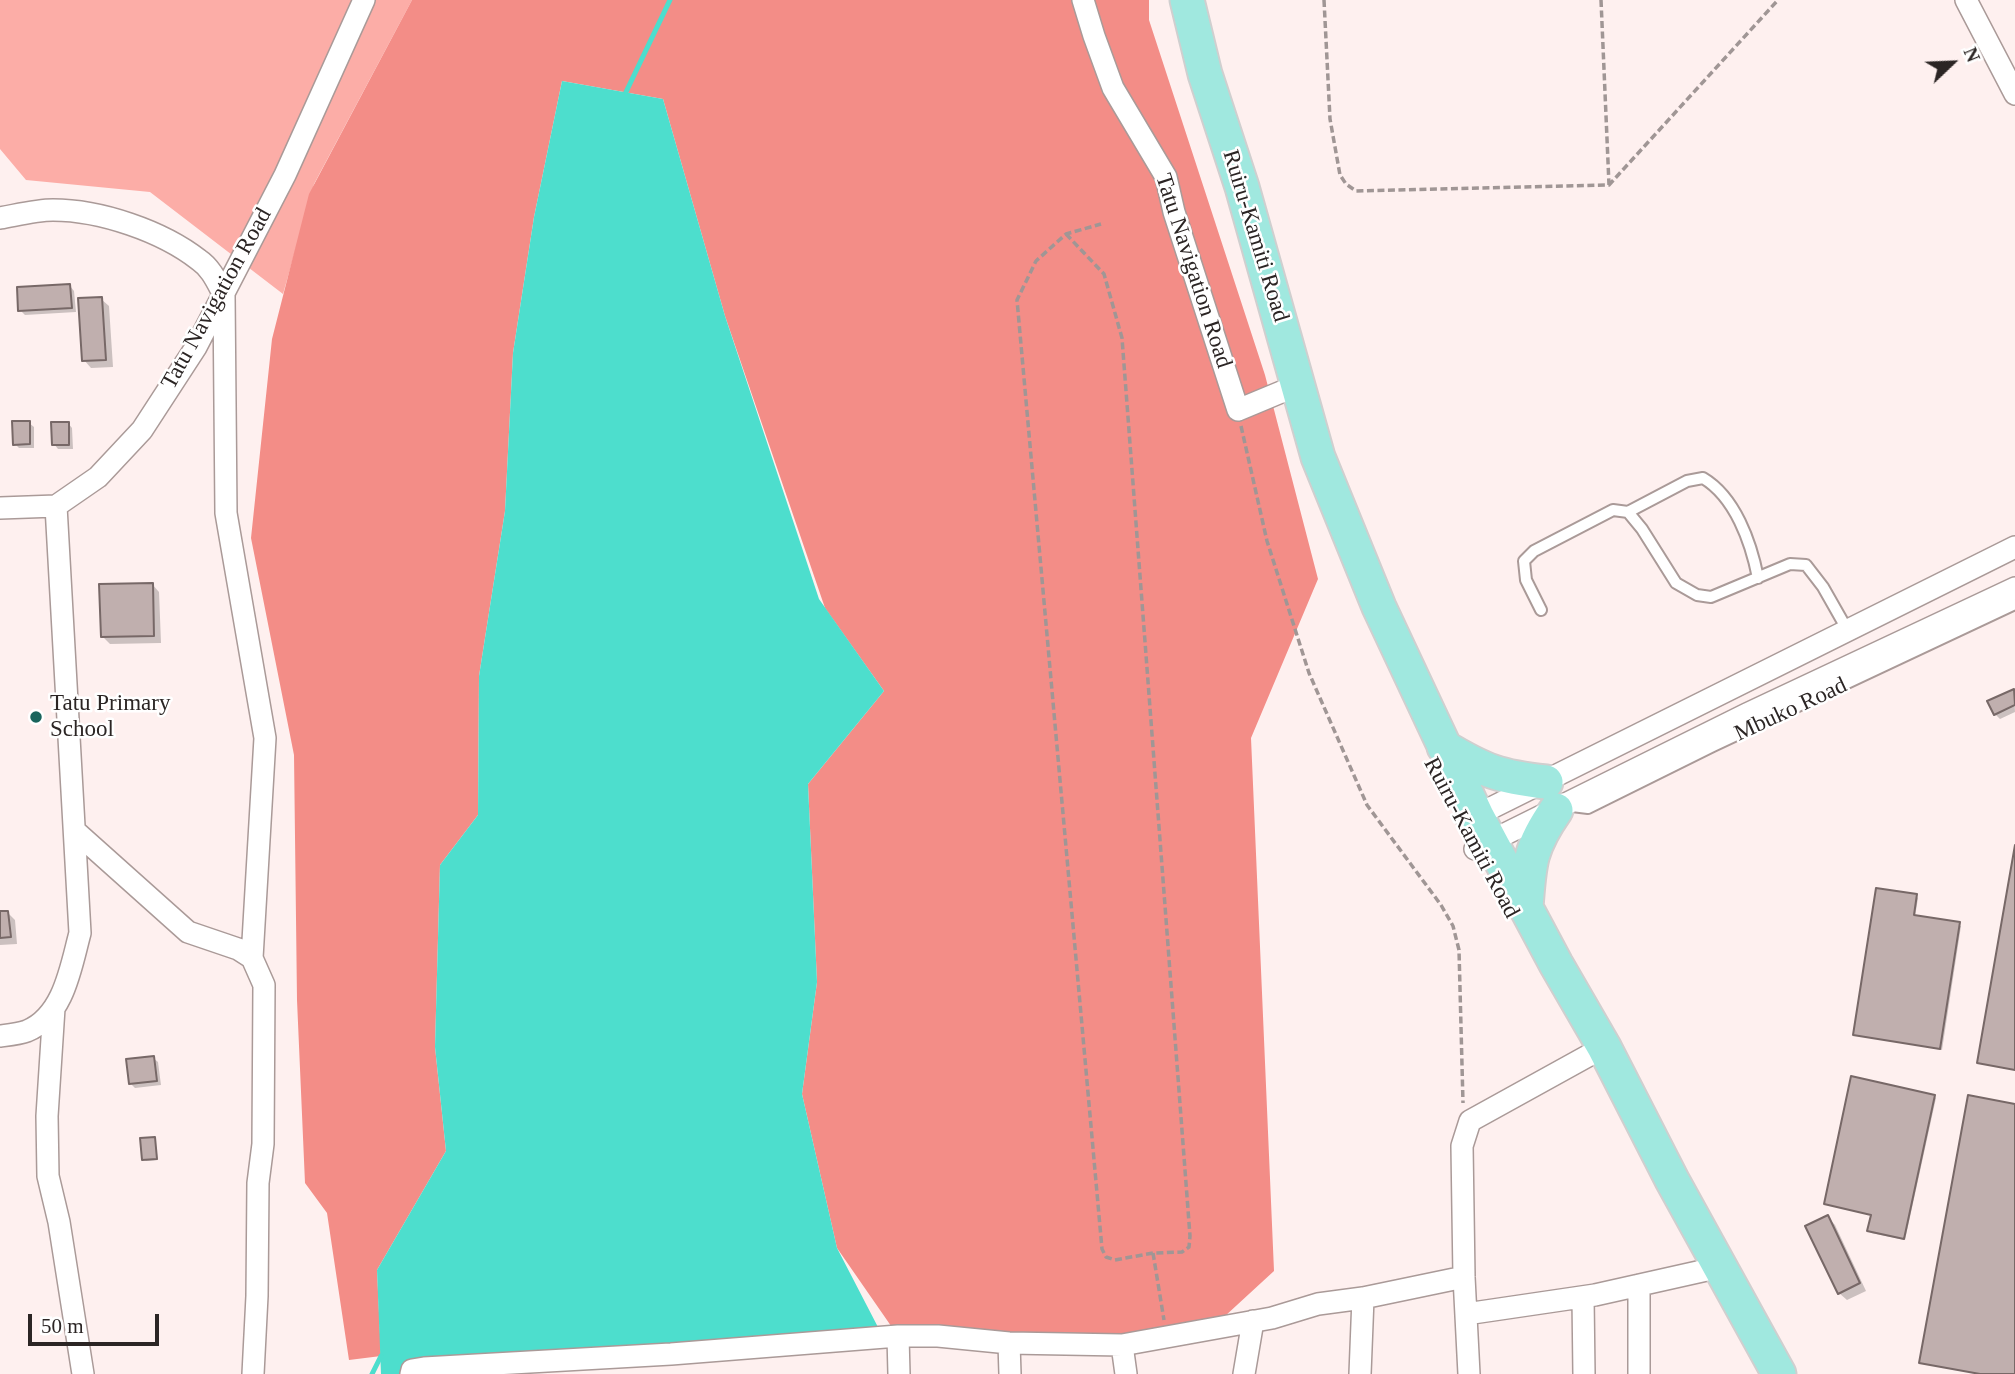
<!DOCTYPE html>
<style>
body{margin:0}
#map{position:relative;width:2015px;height:1374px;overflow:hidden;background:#fef0ef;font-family:Georgia,serif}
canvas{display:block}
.north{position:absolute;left:1917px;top:28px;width:70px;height:70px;-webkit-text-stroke:5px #fff;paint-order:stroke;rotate:67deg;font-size:19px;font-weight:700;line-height:28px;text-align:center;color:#2b2524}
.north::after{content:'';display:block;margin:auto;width:24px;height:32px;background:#2b2524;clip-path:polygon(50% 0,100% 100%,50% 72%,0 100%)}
.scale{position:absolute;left:28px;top:1314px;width:131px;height:32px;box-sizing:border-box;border:4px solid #2b2524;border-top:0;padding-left:9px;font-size:21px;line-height:24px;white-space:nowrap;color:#2b2524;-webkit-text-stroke:5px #fff;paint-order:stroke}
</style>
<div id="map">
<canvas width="2015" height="1374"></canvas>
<div class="north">N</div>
<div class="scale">50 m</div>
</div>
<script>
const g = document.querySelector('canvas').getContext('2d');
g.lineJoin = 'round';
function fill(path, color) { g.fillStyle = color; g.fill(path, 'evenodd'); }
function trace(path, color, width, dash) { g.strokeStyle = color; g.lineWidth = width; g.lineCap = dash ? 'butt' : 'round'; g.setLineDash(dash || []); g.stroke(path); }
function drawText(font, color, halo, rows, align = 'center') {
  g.font = font + ' Georgia,serif'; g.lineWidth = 5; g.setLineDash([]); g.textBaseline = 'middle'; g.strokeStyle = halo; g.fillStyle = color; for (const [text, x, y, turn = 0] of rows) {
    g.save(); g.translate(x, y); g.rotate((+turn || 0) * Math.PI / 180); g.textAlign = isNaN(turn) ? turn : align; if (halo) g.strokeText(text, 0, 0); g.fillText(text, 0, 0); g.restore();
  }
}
const green = new Path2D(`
 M0,0h412l-98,184 -31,110 -133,-102 -124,-12 -26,-31z`);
const forest = new Path2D(`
 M412,0h737v20l116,355 53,204 -67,159 23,533 -62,57 -176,15 -138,-7 -61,-88 -35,-154 15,-112 -9,-198 76,-93 -59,-83 -100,-292 -62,-217 -101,-18 -28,136 -21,136 -8,158 -26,165 -1,139 -38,50 -5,182 11,104 -69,119 4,86 -32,4 -22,-147 -22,-30 -8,-183 -3,-245 -43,-217 21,-199 37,-145z`);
const water = new Path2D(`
 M562,81l101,18 62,217 94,283 65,92 -76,93 9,198 -15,112 35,154 43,83 -463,43h-36l-4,-104 69,-119 -11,-104 5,-182 38,-50 1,-139 26,-165 8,-158 21,-136z`);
const shadow = new Path2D(`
 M70,286l4,5 2,21 -51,3 -5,-5z
 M101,299l8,7 4,61 -22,1 -7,-8z
 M29,423l5,4v21h-15l-4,-4z
 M68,423l4,5 1,21h-15l-4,-5z
 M152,584l7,8 2,51 -51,1 -8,-8z
 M2014,691l1,21 -15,7 -5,-5z
 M1916,896l2,2 -3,19 46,9 -19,124 -87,-16z
 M0,913h8l7,7 2,24 -17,1z
 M153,1058l5,4 3,23 -26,3 -5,-5z
 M1934,1096l2,2 -31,142 -34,-7 -2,-2 3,-16 -45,-10 -1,-1z
 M155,1139l3,21 -12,1 -2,-2z
 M1828,1217l7,8 31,66 -19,9 -8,-7z`);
const stream = new Path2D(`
 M626,92l44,-92
 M372,1374l9,-18`);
const building = new Path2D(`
 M70,284l2,24 -54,3 -1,-24z
 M102,297l4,63 -24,1 -4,-63z
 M12,421h18v23l-17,1z
 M51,422h18v23h-17z
 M153,583l1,53 -53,1 -2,-53z
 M2014,689l1,16 -21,10 -7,-14z
 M2015,845v225l-38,-7z
 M1876,888l41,6 -3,21 46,7 -20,127 -87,-14z
 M0,911h8l3,26 -11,1z
 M154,1056l3,25 -28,3 -3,-25z
 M1851,1076l84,19 -31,144 -37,-8 4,-16 -47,-11z
 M1968,1095l47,9v270h-35l-61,-11z
 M155,1137l2,22 -15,1 -2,-22z
 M1828,1215l32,68 -22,11 -33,-68z`);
const path = new Path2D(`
 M1324,0l6,119 10,56 6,9 10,7 253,-6 169,-185
 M1601,0l8,185
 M1066,234l38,40 18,64 68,898 -1,11 -7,5 -29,1 -38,7 -9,-3 -4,-8 -85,-949 19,-39 30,-27 35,-10
 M1241,426l26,115 42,132 58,132 74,100 12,21 6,24 4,153
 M1153,1253l11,67`);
const lane = new Path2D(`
 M1628,512l59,-31 16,-3c32,19 48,64 55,100
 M1541,610l-15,-30 -2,-19 10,-10 79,-41 15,2 14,17 34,54 21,12 14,2 79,-33 16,1 17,22 25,44
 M1572,806l16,2 125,-62 302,-142`);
const street = new Path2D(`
 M1083,0l11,36 19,52 53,89 8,35 64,198 60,-25
 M1966,0l49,94
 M0,218c17,-3 36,-8 53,-8 47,0 109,21 146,50 12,8 18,22 25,35l2,218 39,225 -13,220
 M0,508l56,-2
 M1467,820l548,-273
 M75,831l113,101 50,17 14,9 12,27 -1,159 -5,39 -1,113 -4,78
 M1475,849l272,-135 268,-126
 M54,1008l-7,108 1,60 11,46 24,152
 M0,1036c8,-1 19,-2 27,-5 37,-15 44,-65 53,-98l-24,-427 42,-29 44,-47 54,-83 89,-172 79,-175
 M1639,1285v89
 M1583,1297l1,77
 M1466,1314l129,-19 125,-28
 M898,1336l1,38
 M1009,1343l1,31
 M1122,1345l4,29
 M411,1374l1,-4 12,-2 247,-14 227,-18h40l71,7 113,2 150,-27 46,-14 45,-6 101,-21
 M1244,1374l9,-53
 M1360,1374l3,-76
 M1469,1374l-5,-97 -2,-131 8,-25 134,-74`);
const primary = new Path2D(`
 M1187,0l18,74 37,113 76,270 61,150 98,209 79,148 48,83 68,133 107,194
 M1444,747c40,24 56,30 102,35
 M1526,908c3,-45 4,-61 30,-98`);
const markers = [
 [36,717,7,"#19645c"]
];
const streetNames = [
 ["Ruiru-Kamiti Road",1255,236,73],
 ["Tatu Navigation Road",1193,271,72],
 ["Tatu Navigation Road",217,299,-61],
 ["Mbuko Road",1791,710,-25],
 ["Ruiru-Kamiti Road",1471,838,62]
];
const poiNames = [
 ["Tatu Primary",50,704],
 ["School",50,730]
];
fill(green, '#fcada7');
fill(forest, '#f38d87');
fill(water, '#4ddecd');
fill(shadow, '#0003');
trace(stream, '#4ddecd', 5);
fill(building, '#c0afae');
trace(building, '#776867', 2);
trace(lane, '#aa9a98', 14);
trace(street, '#aa9a98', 24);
trace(primary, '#d0cfcf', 37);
trace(path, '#a09695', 3.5, [7, 3.5]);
trace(lane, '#fff', 10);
trace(street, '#fff', 21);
trace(primary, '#a0e8df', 33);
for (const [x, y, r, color] of markers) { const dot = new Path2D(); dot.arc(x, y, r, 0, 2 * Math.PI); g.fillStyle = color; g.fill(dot); trace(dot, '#fff', 2.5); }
drawText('23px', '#2b2524', '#fff', streetNames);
drawText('23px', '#2b2524', '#fff', poiNames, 'left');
</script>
